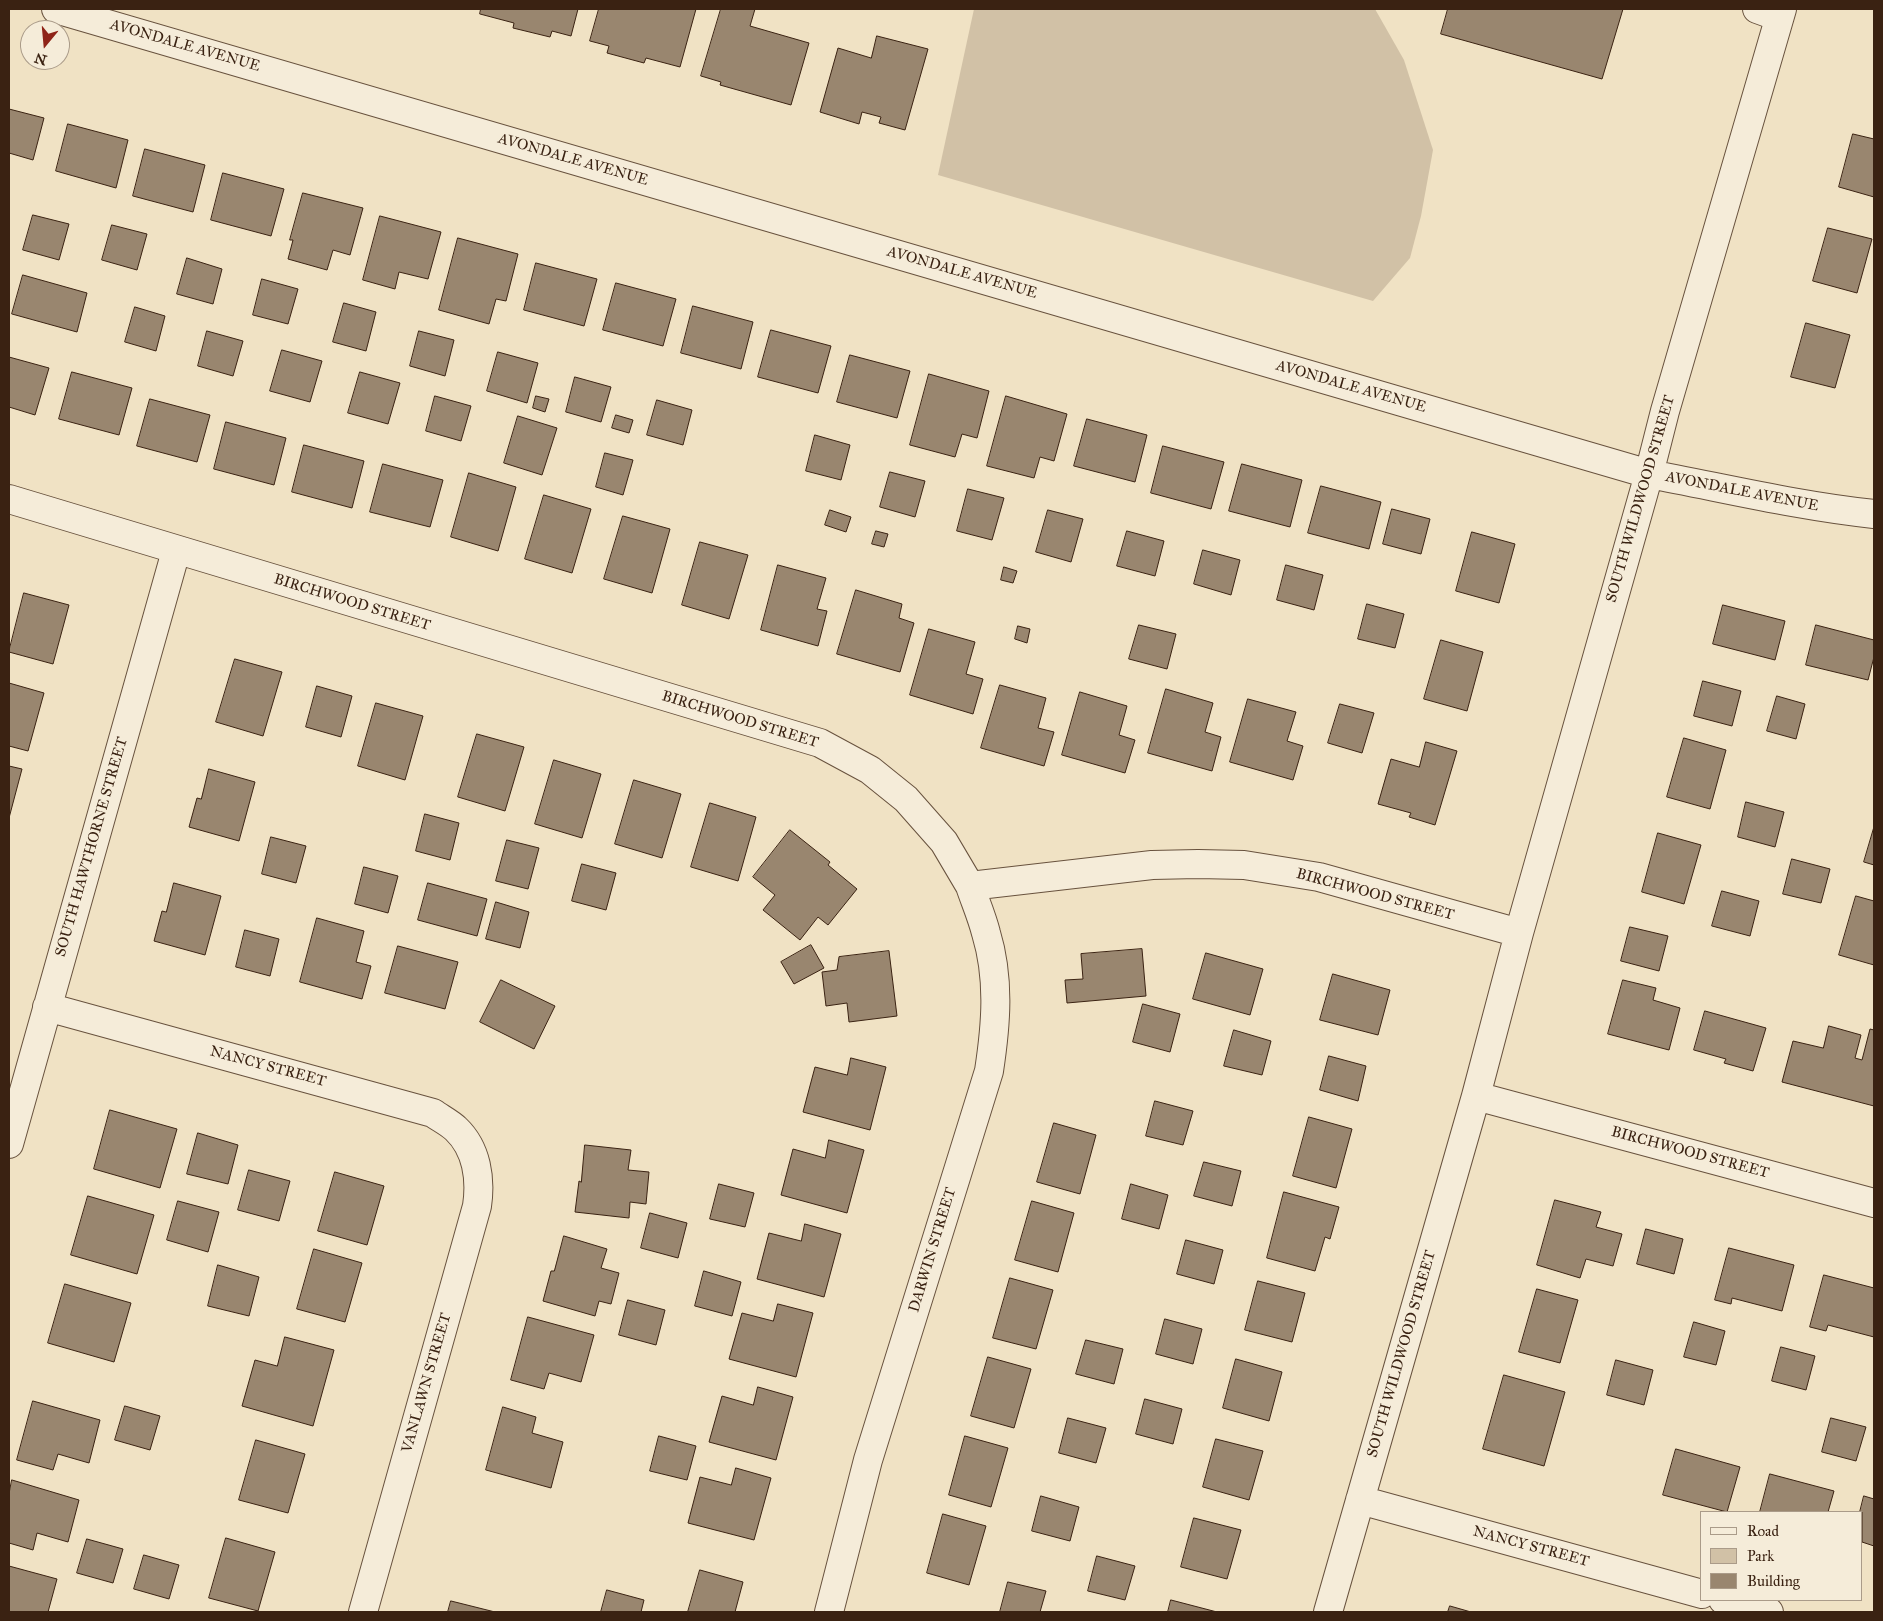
<!DOCTYPE html>
<style>
body{margin:0}
#map{position:relative;width:1883px;height:1621px;overflow:hidden;background:#f0e2c4;font-family:"IM FELL Great Primer",serif}
canvas{display:block}
.frame{position:absolute;inset:0;border:10px solid #3a2212;pointer-events:none}
.legend{position:absolute;left:1700px;top:1511px;width:162px;height:90px;box-sizing:border-box;background:#f5ecd9;border:1px solid #aa9b89;margin:0;padding:6px 9px;list-style:none;font-size:15px;color:#3a2212}
.legend li{display:flex;align-items:center;gap:10px;height:25px}
.legend b{width:25px;border:1px solid #aa9b89}
.north{position:absolute;left:20px;top:20px;width:50px;height:50px;box-sizing:border-box;background:#f5ecd9;border:1px solid #aa9b89;border-radius:50%;rotate:197deg;font-size:14px;font-weight:700;line-height:20px;text-align:center;color:#3a2212}
.north::after{content:'';display:block;margin:auto;width:18px;height:22px;background:#8f2418;clip-path:polygon(50% 0,100% 100%,50% 72%,0 100%)}
</style>
<div id="map">
<canvas width="1883" height="1621"></canvas>
<div class="frame"></div>
<ul class="legend">
<li><b style="height:6px;background:#f5ecd9"></b>Road</li>
<li><b style="height:14px;background:#d1c1a6"></b>Park</li>
<li><b style="height:14px;background:#99866f"></b>Building</li>
</ul>
<div class="north">N</div>
</div>
<script>
const g = document.querySelector('canvas').getContext('2d');
g.lineJoin = 'round';
function fill(path, color) { g.fillStyle = color; g.fill(path, 'evenodd'); }
function trace(path, color, width, dash) { g.strokeStyle = color; g.lineWidth = width; g.lineCap = dash ? 'butt' : 'round'; g.setLineDash(dash || []); g.stroke(path); }
function drawText(font, color, halo, rows, align = 'center') {
  g.font = font + ' "IM FELL Great Primer",serif'; g.lineWidth = 4.5; g.setLineDash([]); g.textBaseline = 'middle'; g.strokeStyle = halo; g.fillStyle = color; for (const [text, x, y, turn = 0] of rows) {
    g.save(); g.translate(x, y); g.rotate((+turn || 0) * Math.PI / 180); g.textAlign = isNaN(turn) ? turn : align; if (halo) g.strokeText(text, 0, 0); g.fillText(text, 0, 0); g.restore();
  }
}
const green = new Path2D(`
 M974,9h401l29,51 29,90 -12,66 -11,42 -37,43 -435,-126z`);
const building = new Path2D(`
 M481,9h97l-7,27 -19,-5 -2,6 -37,-9 1,-5 -34,-9z
 M599,9h97l-16,58 -34,-9 -2,5 -37,-10 2,-7 -19,-5z
 M721,9h34l-5,17 59,17 -18,62 -71,-20 1,-3 -20,-6z
 M1448,9h175l-21,70 -161,-45z
 M877,36l51,13 -23,81 -26,-7 2,-6 -19,-5 -3,12 -39,-12 18,-64 33,10z
 M9,109l35,9 -11,42 -24,-7z
 M68,124l60,16 -12,48 -60,-17z
 M1853,134l21,5v58l-35,-10z
 M145,149l60,16 -12,47 -60,-16z
 M223,173l61,16 -13,47 -60,-16z
 M303,193l60,15 -13,47 -17,-5 -6,20 -39,-11 5,-19h-3z
 M33,215l36,9 -10,36 -36,-10z
 M380,216l61,16 -13,47 -29,-7 -4,17 -32,-9z
 M112,225l35,9 -10,36 -35,-10z
 M1828,228l44,11 -15,54 -44,-12z
 M458,238l60,16 -12,47 -10,-2 -7,25 -50,-14z
 M187,258l35,11 -9,35 -36,-10z
 M536,263l61,16 -13,47 -60,-16z
 M23,275l64,18 -10,39 -65,-18z
 M262,279l36,10 -10,35 -35,-9z
 M616,283l60,16 -13,47 -60,-16z
 M344,303l32,9 -10,39 -33,-9z
 M693,306l60,16 -12,47 -60,-16z
 M135,307l30,9 -9,35 -31,-9z
 M1806,323l44,12 -15,53 -44,-11z
 M771,330l60,16 -13,47 -60,-16z
 M207,331l36,10 -10,35 -35,-10z
 M419,331l35,9 -9,36 -35,-10z
 M282,350l40,11 -12,41 -40,-11z
 M498,352l40,11 -11,40 -40,-12z
 M850,355l60,16 -13,47 -60,-16z
 M9,357l40,11 -14,47 -26,-8z
 M72,372l60,16 -13,47 -60,-16z
 M360,372l40,11 -12,41 -40,-11z
 M929,374l60,17 -12,47 -15,-4 -7,23 -45,-12z
 M575,377l36,10 -10,35 -35,-10z
 M435,396l36,10 -10,35 -35,-10z
 M536,396l13,3 -4,13 -12,-4z
 M1006,396l61,18 -13,47 -14,-4 -6,21 -47,-12z
 M150,399l60,16 -13,47 -60,-16z
 M657,400l35,10 -9,35 -36,-10z
 M616,415l17,5 -4,13 -17,-5z
 M518,416l39,12 -15,47 -38,-12z
 M1087,419l60,16 -12,47 -61,-16z
 M226,422l60,16 -12,47 -60,-16z
 M815,435l35,10 -9,35 -35,-9z
 M304,445l60,16 -12,47 -60,-16z
 M1163,446l61,16 -13,47 -60,-16z
 M605,453l28,7 -10,35 -27,-8z
 M383,464l60,16 -13,47 -60,-15z
 M1242,464l60,16 -12,47 -61,-16z
 M890,472l35,9 -10,36 -35,-10z
 M469,473l47,14 -18,64 -47,-14z
 M1321,486l60,16 -12,47 -61,-16z
 M968,489l36,9 -12,42 -35,-9z
 M544,495l47,14 -19,64 -47,-14z
 M1392,509l38,10 -9,35 -38,-10z
 M830,510l21,7 -5,15 -21,-7z
 M1048,510l35,9 -12,43 -35,-10z
 M623,516l47,13 -18,64 -48,-14z
 M876,531l12,3 -4,13 -12,-3z
 M1127,531l37,10 -9,35 -38,-10z
 M1472,532l43,12 -16,59 -43,-12z
 M700,542l48,13 -19,64 -47,-14z
 M1203,550l37,10 -9,35 -37,-11z
 M778,565l48,13 -9,31 10,2 -9,35 -57,-16z
 M1286,565l37,10 -9,35 -37,-10z
 M1004,567l13,4 -4,12 -12,-3z
 M856,590l46,14 -3,14 15,5 -14,49 -63,-18z
 M24,593l45,12 -16,59 -44,-12z
 M1367,604l37,10 -9,34 -37,-9z
 M1723,605l62,16 -10,39 -62,-16z
 M1139,625l37,9 -9,35 -38,-10z
 M1816,625l58,15v17l-6,23 -62,-15z
 M1018,626l12,3 -3,14 -12,-4z
 M929,629l46,13 -9,32 17,5 -10,35 -63,-19z
 M1441,640l42,12 -16,59 -43,-12z
 M235,659l47,13 -19,64 -47,-14z
 M1703,681l38,10 -9,35 -38,-10z
 M9,683l35,10 -16,58 -19,-5z
 M1000,685l46,13 -8,30 16,4 -10,34 -63,-18z
 M317,686l35,10 -11,41 -35,-10z
 M1166,689l47,14 -8,29 16,5 -9,34 -64,-18z
 M1080,692l47,14 -8,29 16,5 -10,33 -63,-18z
 M1777,696l28,8 -9,35 -29,-8z
 M1248,699l48,13 -9,29 16,5 -10,34 -63,-18z
 M376,703l47,13 -18,64 -47,-14z
 M1340,704l34,9 -12,40 -34,-10z
 M477,734l47,13 -19,64 -47,-14z
 M1684,738l42,12 -16,59 -43,-12z
 M1426,742l31,9 -22,74 -26,-8 2,-4 -33,-9 13,-45 28,8z
 M554,760l47,14 -19,64 -47,-14z
 M9,766l13,3 -13,49z
 M209,769l46,13 -16,59 -50,-14 8,-29 4,1z
 M634,780l47,14 -19,64 -47,-14z
 M1746,802l38,10 -9,35 -37,-10z
 M710,803l46,14 -18,64 -47,-14z
 M425,814l34,9 -9,37 -34,-9z
 M1874,827v38l-10,-3z
 M790,830l40,32 -2,3 29,24 -29,36 -10,-8 -18,23 -37,-30 12,-15 -22,-18z
 M1658,833l43,12 -17,59 -42,-12z
 M271,837l35,9 -10,37 -34,-9z
 M507,840l32,8 -11,41 -32,-8z
 M1792,859l38,10 -9,34 -38,-9z
 M582,864l34,9 -10,37 -34,-9z
 M364,867l34,9 -10,37 -33,-9z
 M174,883l47,13 -16,59 -51,-14 8,-30 4,1z
 M428,883l59,16 -10,37 -59,-16z
 M1722,891l37,10 -9,35 -38,-10z
 M1856,896l18,5v64l-35,-10z
 M496,902l33,10 -9,36 -34,-9z
 M317,918l47,13 -8,31 15,4 -9,33 -62,-17z
 M1630,927l38,9 -9,35 -38,-10z
 M245,930l34,9 -9,37 -34,-9z
 M811,945l13,23 -30,16 -13,-22z
 M398,946l60,16 -13,47 -60,-16z
 M1142,949l4,47 -79,7 -2,-23 18,-1 -2,-25z
 M889,951l8,65 -48,6 -2,-19 -21,3 -4,-34 15,-2 2,-13z
 M1206,953l57,16 -13,46 -57,-16z
 M1333,974l57,16 -12,45 -58,-15z
 M501,980l54,26 -21,43 -54,-27z
 M1623,980l33,8 -3,12 27,8 -11,42 -61,-16z
 M1143,1004l37,10 -10,38 -37,-10z
 M1705,1011l61,17 -13,43 -29,-8 2,-4 -32,-9z
 M1829,1026l32,9 -6,23 7,2 8,-31 4,1v76l-92,-24 11,-41 30,7z
 M1234,1030l37,11 -9,34 -38,-9z
 M1329,1056l37,10 -8,35 -38,-11z
 M851,1058l35,9 -16,63 -67,-18 12,-45 32,8z
 M1155,1101l38,10 -10,34 -37,-9z
 M110,1110l67,19 -17,59 -66,-19z
 M1309,1117l43,12 -16,59 -43,-12z
 M1054,1123l42,12 -16,59 -43,-12z
 M198,1133l40,12 -10,39 -41,-10z
 M829,1140l35,10 -17,63 -66,-18 12,-46 32,9z
 M585,1145l46,5 -3,20 21,2 -3,32 -16,-2 -1,16 -54,-6 4,-31 2,1z
 M1204,1162l37,9 -9,35 -38,-10z
 M249,1170l41,11 -11,40 -41,-11z
 M335,1172l49,14 -17,59 -49,-14z
 M719,1184l35,9 -9,34 -35,-8z
 M1131,1184l37,11 -9,34 -37,-10z
 M1284,1192l55,15 -9,32 -5,-2 -10,34 -48,-13z
 M88,1196l66,19 -17,59 -66,-19z
 M1555,1200l46,12 -5,15 26,7 -9,32 -27,-7 -6,19 -43,-13z
 M178,1201l41,11 -11,40 -41,-12z
 M1032,1201l42,12 -16,59 -43,-12z
 M650,1213l37,10 -9,35 -37,-10z
 M805,1224l36,10 -17,63 -67,-18 12,-46 32,8z
 M1646,1229l37,10 -9,35 -37,-10z
 M564,1236l43,13 -6,19 18,5 -8,31 -12,-3 -4,15 -52,-15 8,-30h3z
 M1186,1240l37,10 -9,34 -37,-10z
 M1729,1248l65,17 -12,46 -50,-13 -1,6 -16,-4z
 M314,1249l48,14 -17,59 -48,-13z
 M218,1265l41,12 -10,39 -41,-10z
 M704,1271l37,11 -9,34 -37,-10z
 M1824,1275l50,13v49l-46,-12 -2,6 -16,-4z
 M1010,1278l43,12 -17,59 -43,-11z
 M1258,1281l47,12 -13,49 -47,-12z
 M65,1284l66,19 -17,59 -66,-19z
 M1537,1289l41,11 -18,63 -41,-11z
 M628,1300l37,10 -9,35 -37,-10z
 M778,1304l35,9 -17,64 -67,-18 13,-46 31,8z
 M528,1317l66,18 -13,47 -32,-9 -5,16 -33,-9z
 M1165,1319l37,10 -9,35 -37,-10z
 M1694,1322l31,9 -9,34 -32,-8z
 M285,1337l49,13 -21,76 -71,-20 13,-46 22,6z
 M1086,1340l37,9 -9,35 -38,-10z
 M1781,1347l34,9 -9,34 -34,-9z
 M988,1357l43,12 -17,59 -43,-12z
 M1236,1359l46,13 -13,49 -46,-13z
 M1616,1360l37,10 -9,35 -37,-10z
 M1504,1375l61,17 -21,74 -61,-17z
 M758,1387l35,10 -17,63 -67,-18 13,-46 31,9z
 M1145,1399l37,10 -9,35 -37,-10z
 M33,1401l67,19 -11,43 -31,-9 -5,16 -36,-10z
 M125,1406l35,10 -10,34 -35,-10z
 M503,1407l33,10 -4,16 31,9 -12,46 -65,-18z
 M1068,1418l38,10 -10,35 -37,-10z
 M1831,1418l35,9 -10,34 -34,-9z
 M659,1436l37,10 -9,34 -37,-9z
 M965,1436l43,12 -17,59 -42,-12z
 M1216,1439l47,12 -14,49 -46,-13z
 M256,1440l49,14 -17,59 -49,-13z
 M1676,1449l64,18 -13,45 -64,-17z
 M736,1468l35,10 -17,62 -66,-17 12,-46 31,8z
 M1770,1474l64,17 -6,21h-68z
 M12,1480l67,20 -11,42 -31,-9 -4,17 -24,-7v-49z
 M1041,1496l38,11 -9,34 -38,-10z
 M1864,1496l10,3v47l-12,-4v-30h-2z
 M943,1514l43,12 -17,59 -42,-12z
 M1194,1518l47,12 -14,49 -46,-12z
 M226,1538l49,14 -17,59 -49,-13z
 M87,1539l36,10 -10,34 -36,-10z
 M144,1555l35,10 -10,34 -35,-10z
 M1097,1556l38,10 -10,34 -37,-9z
 M9,1566l48,13 -9,33h-39z
 M700,1570l43,12 -8,30h-47z
 M1008,1582l38,9 -6,21h-40z
 M607,1590l37,10 -3,12h-40z
 M1171,1600l46,12h-49z
 M451,1601l44,11h-47z
 M1450,1606l21,6h-23z`);
const minor = new Path2D(`
 M56,9l1593,465c75,14 149,32 225,40
 M1757,9l22,8
 M9,499l811,244 50,27 36,29 38,43 26,44 182,-21 46,-1 46,1 75,12 200,56
 M47,1007l386,106c7,5 17,10 23,16 21,20 25,50 21,77l-114,406
 M1476,1096l398,107
 M9,1144l167,-593
 M1360,1500l342,94
 M1723,1600l46,12
 M829,1612l39,-152 121,-389c7,-46 11,-92 -3,-138 -4,-16 -11,-32 -16,-47
 M1328,1612l148,-516 43,-163 130,-459 16,-63 117,-402`);
const streetNames = [
 ["AVONDALE AVENUE",185,46,16],
 ["AVONDALE AVENUE",573,160,16],
 ["AVONDALE AVENUE",962,273,16],
 ["AVONDALE AVENUE",1351,387,16],
 ["AVONDALE AVENUE",1742,492,11],
 ["SOUTH WILDWOOD STREET",1641,499,-74],
 ["BIRCHWOOD STREET",352,603,17],
 ["BIRCHWOOD STREET",740,720,17],
 ["SOUTH HAWTHORNE STREET",92,847,-74],
 ["BIRCHWOOD STREET",1375,895,15],
 ["NANCY STREET",268,1067,15],
 ["BIRCHWOOD STREET",1690,1153,15],
 ["DARWIN STREET",933,1250,-73],
 ["SOUTH WILDWOOD STREET",1402,1354,-74],
 ["VANLAWN STREET",427,1383,-74],
 ["NANCY STREET",1531,1547,15]
];
fill(green, '#d1c1a6');
fill(building, '#99866f');
trace(building, '#3a2212', 1);
trace(minor, '#68523e', 30);
trace(minor, '#f5ecd9', 28);
drawText('15px', '#3a2212', '#f5ecd9', streetNames);
</script>
